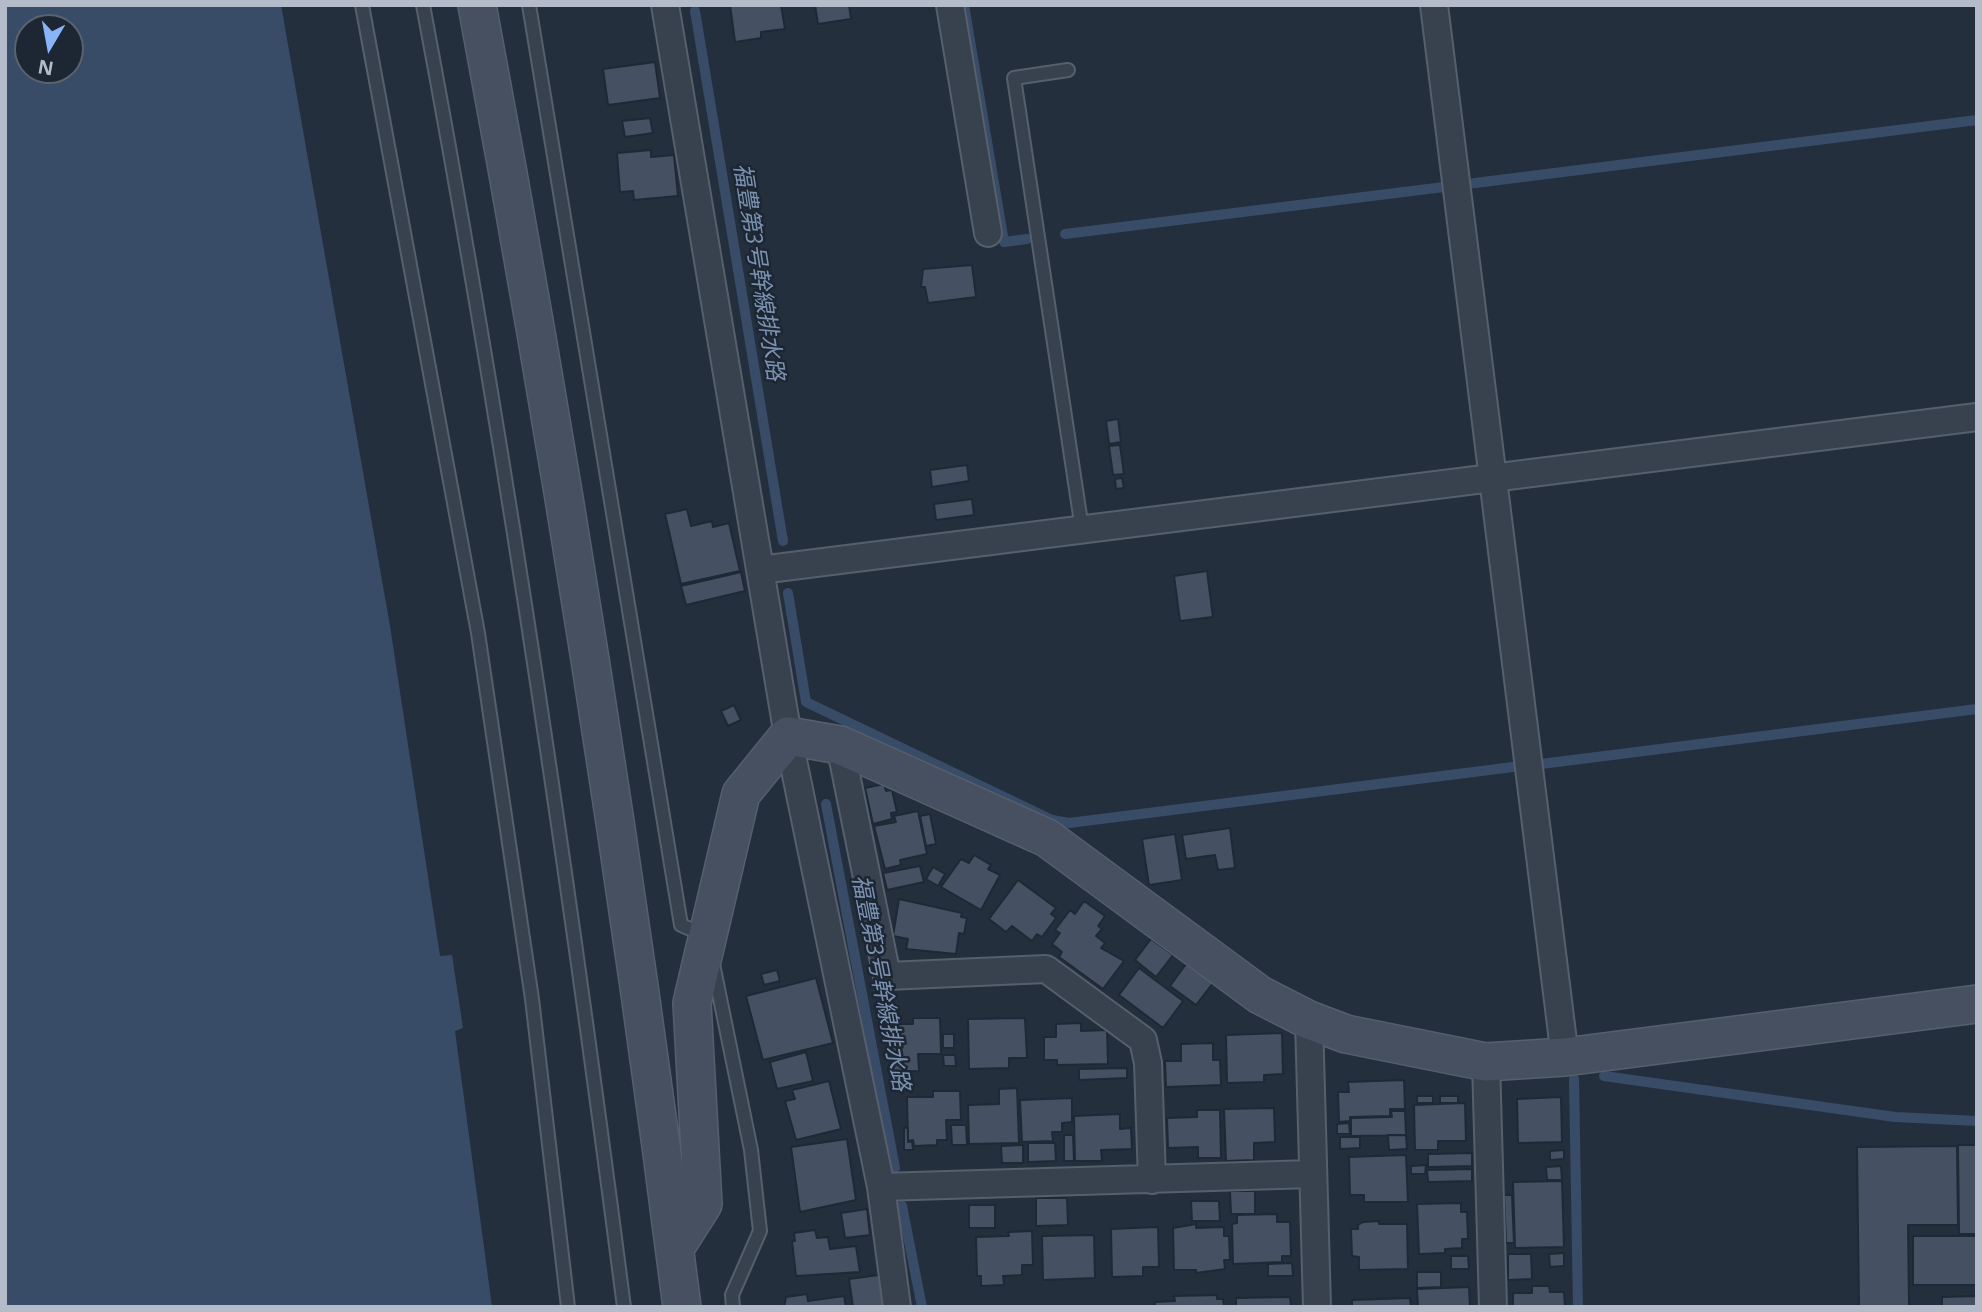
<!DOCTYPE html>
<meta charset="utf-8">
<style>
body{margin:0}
#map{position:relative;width:1982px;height:1312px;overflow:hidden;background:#242f3e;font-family:"Open Sans",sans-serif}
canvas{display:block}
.frame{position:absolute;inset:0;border:7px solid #b4bcc9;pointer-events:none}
.north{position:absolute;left:14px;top:14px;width:70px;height:70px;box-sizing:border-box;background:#1d2633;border:2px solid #59626f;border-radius:50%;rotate:190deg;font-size:19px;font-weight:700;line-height:28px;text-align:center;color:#b4bcc9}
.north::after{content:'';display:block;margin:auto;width:24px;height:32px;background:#8ab4f8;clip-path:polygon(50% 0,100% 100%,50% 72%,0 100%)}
</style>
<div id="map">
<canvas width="1982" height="1312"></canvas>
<div class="frame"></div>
<div class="north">N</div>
</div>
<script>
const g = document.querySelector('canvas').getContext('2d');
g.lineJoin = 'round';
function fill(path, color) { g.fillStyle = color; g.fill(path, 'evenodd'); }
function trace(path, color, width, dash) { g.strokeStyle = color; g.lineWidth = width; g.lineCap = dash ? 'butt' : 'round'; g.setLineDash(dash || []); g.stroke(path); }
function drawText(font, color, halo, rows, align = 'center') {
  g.font = font + ' "Open Sans","Noto Sans JP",sans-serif'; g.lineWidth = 5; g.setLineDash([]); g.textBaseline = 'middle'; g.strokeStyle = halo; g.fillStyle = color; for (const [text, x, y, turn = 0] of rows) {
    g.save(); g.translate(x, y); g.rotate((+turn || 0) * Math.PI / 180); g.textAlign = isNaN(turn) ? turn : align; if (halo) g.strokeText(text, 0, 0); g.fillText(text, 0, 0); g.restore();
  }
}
const water = new Path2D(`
 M5,5h276l109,621 50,330 12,-1 11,73 -8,3 37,276h-487zM28,28h42v42h-42z`);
const stream = new Path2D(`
 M964,5l40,237 23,-3
 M695,11l88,530
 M1467,184l510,-64
 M1065,234l379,-47
 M788,593l18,109 246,118 17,3 444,-56
 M1541,764l436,-55
 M826,804l69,364
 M1604,1076l291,41 82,4
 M1574,1079l4,228
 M902,1206l20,101`);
const building = new Path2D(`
 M730,5h51l4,24 -24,3v6l-26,4z
 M815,5h34l2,14 -33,5z
 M655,62l5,36 -52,7 -5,-36z
 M650,118l3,15 -28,4 -3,-16z
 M651,150v7l23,-2 4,41 -44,4 -1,-9 -13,1 -3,-39z
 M972,265l4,32 -48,6 -3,-16h-4l2,-18z
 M1118,419l3,23 -12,2 -3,-23z
 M1120,445l4,29 -11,1 -4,-29z
 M967,465l2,16 -37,6 -2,-17z
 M1122,478l2,10 -8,1 -1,-10z
 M972,499l2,16 -38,5 -2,-16z
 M687,509l4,17 21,-5 1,6 16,-4 11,48 -59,13 -16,-70z
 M1207,571l6,46 -33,4 -6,-45z
 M741,572l4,19 -59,14 -5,-19z
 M734,705l7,15 -13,6 -7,-15z
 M884,784l2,7 6,-1 5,22 -6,1 1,6 -19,5 -8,-36z
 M918,811l9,43 -27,6 1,5 -16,4 -11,-43 22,-4 -2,-6z
 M930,814l6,30 -10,2 -6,-30z
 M1230,828l5,40 -17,2 -3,-15 -29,4 -4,-24z
 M1175,834l7,46 -33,5 -7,-46z
 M974,855l17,10 -3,4 12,6 -19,35 -40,-23 20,-28 8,4z
 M920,866l4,16 -37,8 -4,-17z
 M933,867l12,7 -7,12 -12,-7z
 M1018,880l38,28 -5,6 5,4 -14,19 -5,-3 -5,7 -20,-15 -6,6 -17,-13z
 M899,899l63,14 -1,4 6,1 -3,16 -5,-1 -3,21 -50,-5 2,-10 -15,-3z
 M1084,901l21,15 -7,10 4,3 -6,7 9,7 -4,5 23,13 -21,28 -44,-32 3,-5 -10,-8 8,-11 -5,-3 15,-20 5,4z
 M1151,939l22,16 -17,22 -21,-17z
 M1186,964l27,19 -17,22 -26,-19z
 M1139,968l44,33 -20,27 -44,-33z
 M777,970l3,11 -16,4 -3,-11z
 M816,978l17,65 -70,17 -17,-64z
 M913,1018h27l1,36h-23l1,17 -26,1 -1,-36h3v-12h18z
 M1025,1018l2,40h-18v10l-40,1 -1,-50z
 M1081,1023v8l26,-1 1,34 -51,1v-5h-13v-23h12v-13z
 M1282,1033l1,41 -19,1v7l-37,1 -1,-48z
 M943,1034h11v14h-11z
 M1213,1043v17h7l1,25 -55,2 -1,-26h16v-17z
 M806,1052l7,29 -36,8 -7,-27z
 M943,1055h12l1,11h-12z
 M1127,1068v10l-48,2v-11z
 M1404,1080l1,29h-15v7l-40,1v4l-11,1 -1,-30h11l-1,-10z
 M829,1081l12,48 -45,11 -11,-39 10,-2 -3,-9z
 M1017,1088l2,55 -50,1 -1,-39 31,-1v-15z
 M933,1091h27l1,29h-15l1,20h-10v5l-23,1 -1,-6 -5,1 -1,-44h26z
 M1417,1096h16v7h-16z
 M1440,1096h18v7h-18z
 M1561,1097l1,45 -44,1 -1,-44z
 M1072,1098v24l-10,1v9h-10l1,9 -31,1 -2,-42z
 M1465,1103l1,38h-28v9h-23l-1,-45z
 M1274,1108l1,34 -21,1v17l-28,1 -2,-52z
 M1197,1110h23l1,48h-23v-11l-30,1 -1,-30 30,-1z
 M1391,1111h14l1,24 -55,1v-18l41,-1z
 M1120,1114v15l11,-1 1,21 -31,1 1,11h-27l-1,-45z
 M1349,1123l1,11h-13v-10z
 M951,1125h15l1,20h-15z
 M904,1127l4,1v14l4,-1 1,9h-9z
 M1064,1135h9l1,26h-10z
 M1388,1135h18l1,14 -18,1z
 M1340,1137h20v11l-20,1z
 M847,1139l9,61 -56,12 -9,-65z
 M1028,1143h27l1,18 -28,1z
 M1023,1145v18h-21l-1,-17z
 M1958,1145h19v89h-18z
 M1957,1146l1,79h-50l1,82h-50l-2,-160z
 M1564,1150v9l-14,1v-9z
 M1472,1153v13l-44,1v-13z
 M1406,1155l2,47h-44v-7h-14l-1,-38z
 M1426,1165l-1,9h-14v-8z
 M1561,1166l1,14h-15l-1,-13z
 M1472,1169v12l-44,1 -1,-12z
 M1562,1181l2,66 -49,1 -2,-66z
 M1230,1191h25v23h-24z
 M1504,1195h8l2,48h-8z
 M1036,1198h31l1,27 -32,1z
 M1191,1201h28l1,20h-28z
 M1461,1203v9h6l1,27h-6v9l-17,1v4l-26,1 -2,-50z
 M969,1205h26v23h-26z
 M867,1209l3,26 -25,3 -4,-25z
 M1277,1214v8h13l1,34h-9v6l-49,2 -1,-40 5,-1v-8z
 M1379,1221v3h28l1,45 -49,1v-13l-7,-1 -1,-27h7v-4l5,-3z
 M1196,1224v4l28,-1v9h5l1,24h-6l1,9 -29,4v-3h-22l-1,-42z
 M1158,1227l1,40h-16v9l-31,1 -1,-48z
 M815,1230l2,8 11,-1 2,12 26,-3 4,26 -64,4 -4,-35h3l-1,-8z
 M1032,1231l1,34h-11v10l-19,1 1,9 -23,1v-10h-4l-1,-39 33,-1 -1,-4z
 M1094,1235l1,43 -52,2 -1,-44z
 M1913,1236h64v49h-64z
 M1564,1253v13l-14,1 -1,-13z
 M1508,1254h23l1,25 -24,1z
 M1451,1256h17l1,13h-18z
 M1292,1263l1,13h-25v-12z
 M1417,1272h24v15l-24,1z
 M879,1275l5,32h-31l-4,-28z
 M1532,1286h17l1,6h14l1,15h-52v-14h19z
 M1469,1287l1,20h-52l-1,-18z
 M807,1294l1,7 36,-5 2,11h-62l2,-10z
 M1217,1295v4h6l1,8h-69v-5l20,-1 -1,-5z
 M1976,1296v11h-34v-10z
 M1290,1297l1,10h-55v-9z
 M1410,1298l1,9h-59v-7z`);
const lane = new Path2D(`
 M362,5l116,628 54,366 36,308
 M423,5c81,431 145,867 201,1302
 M529,5l152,920 23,10
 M1068,70l-54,8 68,451
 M713,964l38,186 9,81 -28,64 1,12`);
const street = new Path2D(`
 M665,5l123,731 93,451 16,120
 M950,5l38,228
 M1434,5l131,1052
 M760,570l1217,-153
 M840,745l47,231 159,-7 97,71 5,23 4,117
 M1309,1020l8,287
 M1486,1062l7,245
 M881,1187l431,-13`);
const secondary = new Path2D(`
 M477,5c81,432 150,866 205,1302
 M675,1248l28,-44 -11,-201 49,-209 47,-58 52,9 207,93 213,157 49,25 37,14 140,28 79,-5 412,-53`);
const waterNames = [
 ["福豊第3号幹線排水路",758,272,81],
 ["福豊第3号幹線排水路",880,983,79]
];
fill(water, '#394c67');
trace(stream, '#394c67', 10);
fill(building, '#455162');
trace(building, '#1f2835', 2);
trace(lane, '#565f6c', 16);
trace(street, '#565f6c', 30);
trace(secondary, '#565f6c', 40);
trace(lane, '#38414e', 12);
trace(street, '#38414e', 26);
trace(secondary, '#465061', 37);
drawText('italic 23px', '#7c92b1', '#1d2633', waterNames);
</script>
